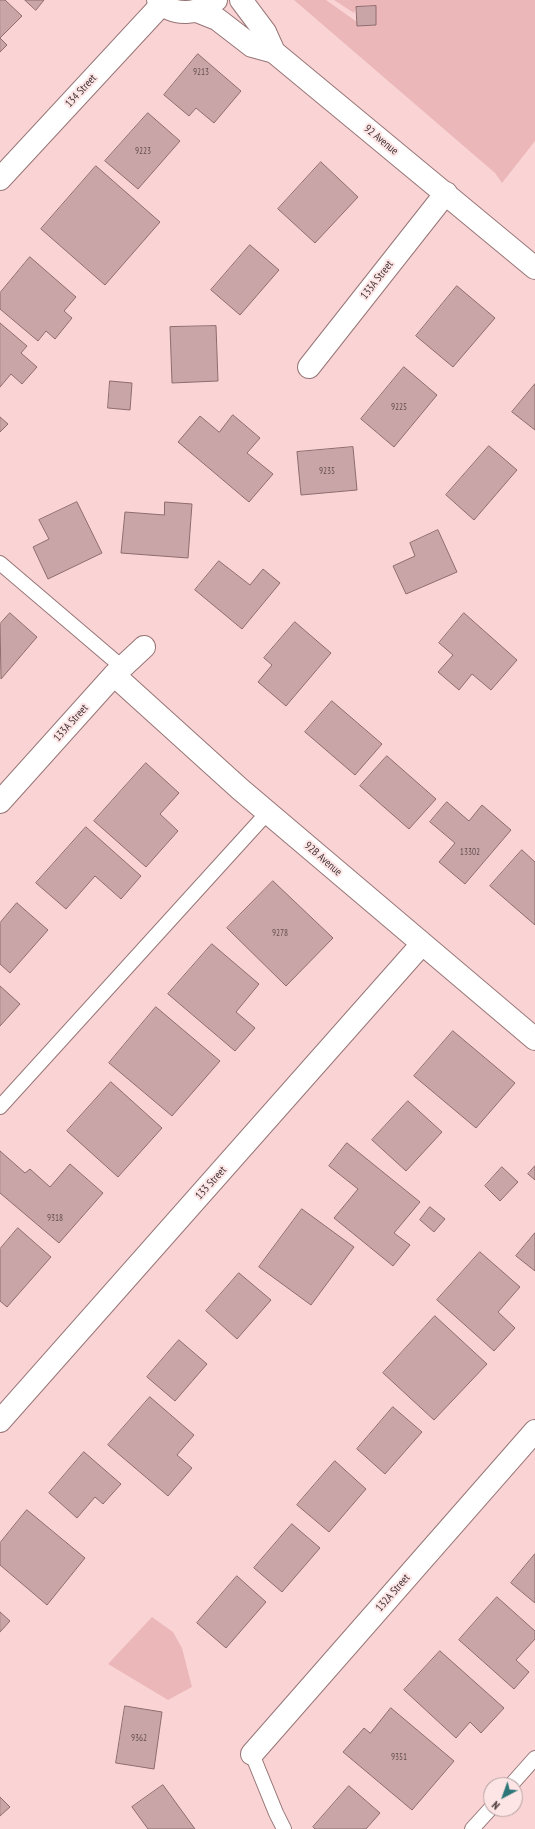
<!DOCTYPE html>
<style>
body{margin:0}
#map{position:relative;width:535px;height:1829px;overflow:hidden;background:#fad4d5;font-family:"PT Sans Narrow",sans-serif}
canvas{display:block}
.north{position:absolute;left:483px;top:1777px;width:40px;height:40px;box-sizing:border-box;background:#fde5e6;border:1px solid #b29d9e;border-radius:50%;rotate:221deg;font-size:11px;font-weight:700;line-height:16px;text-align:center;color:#413232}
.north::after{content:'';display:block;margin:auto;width:14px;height:18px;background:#2c7678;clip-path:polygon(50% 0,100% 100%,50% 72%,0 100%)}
</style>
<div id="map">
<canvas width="535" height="1829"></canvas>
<div class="north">N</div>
</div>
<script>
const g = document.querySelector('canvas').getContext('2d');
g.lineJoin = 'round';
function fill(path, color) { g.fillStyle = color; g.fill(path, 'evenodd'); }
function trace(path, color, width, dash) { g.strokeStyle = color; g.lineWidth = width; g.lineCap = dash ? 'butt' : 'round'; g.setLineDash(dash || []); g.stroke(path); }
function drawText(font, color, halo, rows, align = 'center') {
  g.font = font + ' "PT Sans Narrow",sans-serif'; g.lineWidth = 4; g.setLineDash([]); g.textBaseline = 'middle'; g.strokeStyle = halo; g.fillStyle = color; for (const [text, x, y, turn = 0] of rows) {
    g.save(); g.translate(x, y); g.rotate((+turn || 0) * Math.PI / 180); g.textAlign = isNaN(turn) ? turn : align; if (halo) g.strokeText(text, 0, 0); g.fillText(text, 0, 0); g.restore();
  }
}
const green = new Path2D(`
 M294,0h32l31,22v4l19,-1 -1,-19 -19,1 -2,6 -20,-13h201v141l-33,42 -7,-10z
 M152,1617l21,15 9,16 10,39 -24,13 -60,-36z`);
const building = new Path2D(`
 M0,0h5l17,16 -22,22 7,7 -7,7z
 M25,0h19l-8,10z
 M376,6v19l-19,1 -1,-19z
 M198,54l43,37 -27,32 -18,-15 -7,8 -25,-21z
 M148,113l32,28 -42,48 -33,-28z
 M321,162l37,35 -43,46 -37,-34z
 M96,166l64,56 -55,63 -64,-56z
 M250,245l29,25 -39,45 -29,-25z
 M30,257l46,40 -12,14 8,7 -17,21 -9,-8 -8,10 -38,-32v-16z
 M457,286l38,32 -42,49 -37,-31z
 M0,323l27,23 -6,7 16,14 -15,17 -11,-10 -11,13z
 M216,326l2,55 -46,2 -2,-56z
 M404,367l33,28 -43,52 -33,-28z
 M110,381l22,2 -2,27 -22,-2z
 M535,384v46l-23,-18z
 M233,415l27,23 -13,15 26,21 -24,28 -71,-60 22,-26 19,16z
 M0,417l8,7 -8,8z
 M489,446l28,24 -43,50 -28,-25z
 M353,447l4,43 -56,5 -4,-43z
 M77,502l25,51 -54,26 -15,-32 16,-8 -10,-19z
 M165,502l27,2 -4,54 -67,-5 4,-41 39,3z
 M438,530l19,42 -51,22 -13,-28 22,-10 -5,-13z
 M219,561l31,24 13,-16 17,14 -38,46 -47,-39z
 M10,613l27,24 -36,42 -1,-55z
 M464,613l53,47 -26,30 -19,-16 -13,16 -21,-18 15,-17 -14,-12z
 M295,622l36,31 -45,53 -28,-24 14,-17 -8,-7z
 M332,701l50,43 -27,31 -50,-43z
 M387,756l49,43 -27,30 -49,-43z
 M146,763l33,30 -19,21 18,17 -32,36 -52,-46z
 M447,802l22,19 13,-16 29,25 -46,54 -26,-22 16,-19 -25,-21z
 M86,827l55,49 -20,23 -26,-23 -29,33 -30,-26z
 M522,850l13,12v63l-45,-39z
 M273,881l60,57 -47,48 -59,-58z
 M17,903l31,27 -38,43 -10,-9v-41z
 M212,944l47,40 -23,28 19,16 -20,23 -67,-57z
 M0,986l20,18 -20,22z
 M156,1007l64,54 -48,55 -63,-53z
 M453,1031l62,52 -39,45 -62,-52z
 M111,1082l51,46 -44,49 -51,-46z
 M408,1101l34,31 -36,39 -34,-31z
 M347,1143l73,59 -26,31 16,12 -17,21 -59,-48 24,-29 -29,-23z
 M0,1151l25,22 5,-4 20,18 20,-23 33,29 -44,50 -59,-50z
 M535,1166v14l-7,-6z
 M502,1167l16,15 -18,19 -15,-15z
 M430,1207l15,12 -11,13 -14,-12z
 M302,1209l52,38 -43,58 -52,-38z
 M18,1228l33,29 -44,50 -7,-6v-52z
 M535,1233v38l-19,-15z
 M480,1252l40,35 -22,25 17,16 -21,23 -57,-51z
 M239,1273l32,27 -34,39 -31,-28z
 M435,1316l52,48 -53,56 -51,-47z
 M179,1340l28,24 -32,37 -28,-24z
 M150,1397l44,38 -17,20 15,13 -24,28 -60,-51z
 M393,1407l29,25 -37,42 -28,-25z
 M84,1452l37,32 -18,20 -8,-7 -18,21 -28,-25z
 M335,1461l31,28 -37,43 -32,-27z
 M27,1510l58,48 -38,47 -47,-40v-22z
 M292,1524l28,24 -38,44 -28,-24z
 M535,1554v49l-24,-20z
 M237,1576l29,26 -40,46 -29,-25z
 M497,1597l38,34v8l-19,21 13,12 -15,17 -55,-49z
 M0,1612l10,9 -10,11z
 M440,1651l64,57 -23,25 -11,-11 -14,16 -52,-48z
 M125,1706l37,6 -8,57 -38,-6z
 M391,1708l63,53 -42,49 -69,-58 21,-24 6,5z
 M163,1785l32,44h-47l-16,-22z
 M349,1786l31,27 -14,16h-51l-2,-2z
 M0,1797l10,10 -10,9z`);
const service = new Path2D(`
 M0,563l122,104
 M0,1107l268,-295
 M252,1754l24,59 8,16
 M511,1785l24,-27
 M472,1829l19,-21`);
const minor = new Path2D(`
 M309,367l137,-174
 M114,675l126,114 295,250
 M0,802l114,-127 30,-28
 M0,1421l422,-477
 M252,1754l283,-323`);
const tertiary = new Path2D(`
 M0,179l162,-175`);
const secondary = new Path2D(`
 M158,0c16,18 41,14 58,0
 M241,0l24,32 9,20 261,216
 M197,11l20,8 35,27 22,6`);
const numberNames = [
 ["9213",201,72],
 ["9223",143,151],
 ["9225",399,407],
 ["9235",327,471],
 ["13302",470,852],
 ["9278",280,933],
 ["9318",55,1218],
 ["9362",139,1738],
 ["9351",399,1757]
];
const streetNames = [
 ["134 Street",81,91,-47],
 ["92 Avenue",381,140,39],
 ["133A Street",377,280,-52],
 ["133A Street",71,723,-48],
 ["92B Avenue",323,859,41],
 ["133 Street",211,1183,-48],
 ["132A Street",393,1593,-49]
];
fill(green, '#ebb7b9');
fill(building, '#caa5a7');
trace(building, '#8e6c6e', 1);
trace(service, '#977576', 16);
trace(minor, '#977576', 24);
trace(tertiary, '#977576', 24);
trace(secondary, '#977576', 24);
trace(service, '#fff', 14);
trace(minor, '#fff', 22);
trace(tertiary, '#fff', 22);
trace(secondary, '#fff', 22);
drawText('9px', '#634f4f', null, numberNames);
drawText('11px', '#413232', '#fde5e6', streetNames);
</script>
